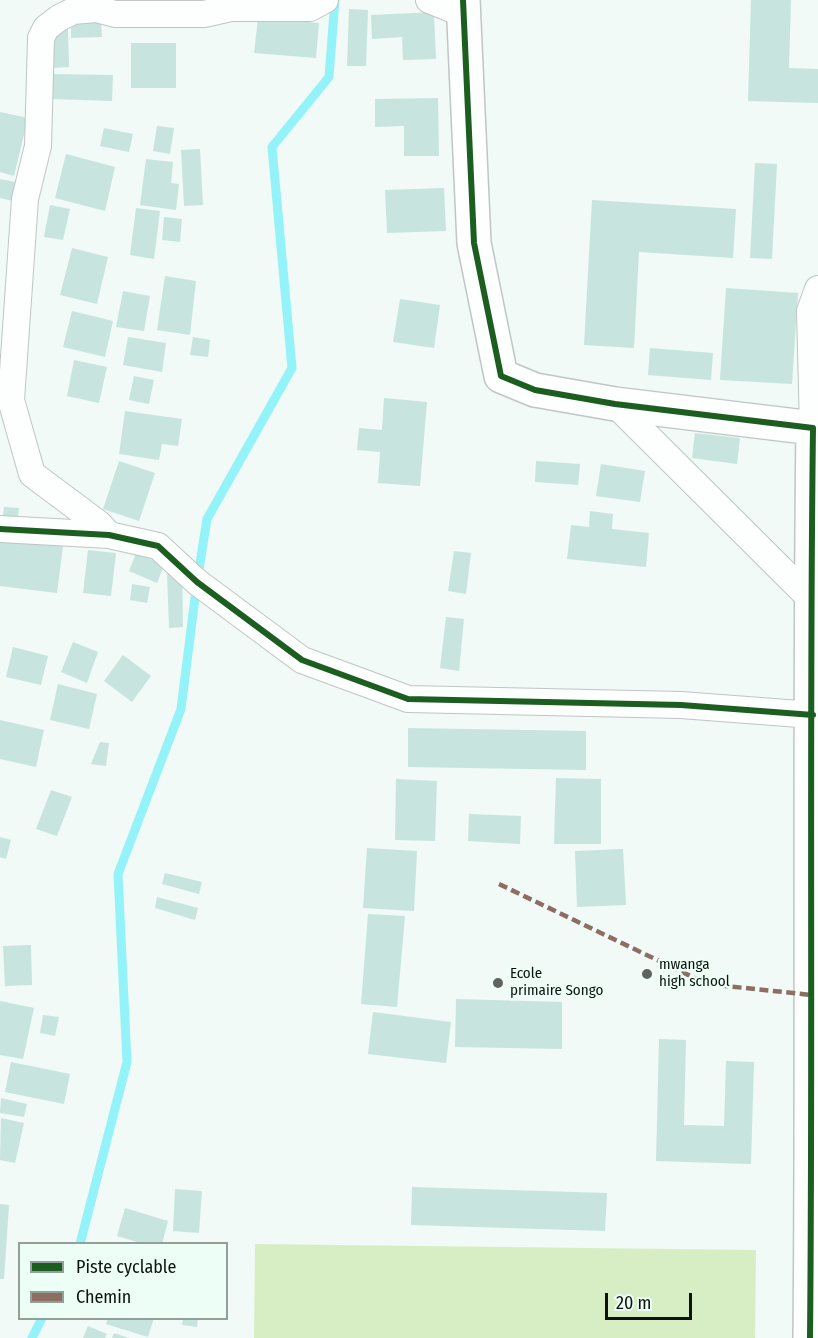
<!DOCTYPE html>
<style>
body{margin:0}
#map{position:relative;width:818px;height:1338px;overflow:hidden;background:#f1faf6;font-family:"Fira Sans Condensed",sans-serif}
canvas{display:block}
.legend{position:absolute;left:18px;top:1242px;width:210px;height:78px;box-sizing:border-box;background:#edfef6;border:2px solid #93a09a;margin:0;padding:8px 10px;list-style:none;font-size:18px;color:#0d1310}
.legend li{display:flex;align-items:center;gap:12px;height:30px}
.legend b{width:30px;border:2px solid #93a09a}
.scale{position:absolute;left:605px;top:1293px;width:87px;height:27px;box-sizing:border-box;border:3px solid #0d1310;border-top:0;padding-left:8px;font-size:18px;line-height:21px;white-space:nowrap;color:#0d1310;-webkit-text-stroke:4px #edfef6;paint-order:stroke}
</style>
<div id="map">
<canvas width="818" height="1338"></canvas>
<ul class="legend">
<li><b style="height:8px;background:#1b5e20"></b>Piste cyclable</li>
<li><b style="height:8px;background:#8d6e63"></b>Chemin</li>
</ul>
<div class="scale">20 m</div>
</div>
<script>
const g = document.querySelector('canvas').getContext('2d');
g.lineJoin = 'round';
function fill(path, color) { g.fillStyle = color; g.fill(path, 'evenodd'); }
function trace(path, color, width, dash) { g.strokeStyle = color; g.lineWidth = width; g.lineCap = dash ? 'butt' : 'round'; g.setLineDash(dash || []); g.stroke(path); }
function drawText(font, color, halo, rows, align = 'center') {
  g.font = font + ' "Fira Sans Condensed",sans-serif'; g.lineWidth = 5; g.setLineDash([]); g.textBaseline = 'middle'; g.strokeStyle = halo; g.fillStyle = color; for (const [text, x, y, turn = 0] of rows) {
    g.save(); g.translate(x, y); g.rotate((+turn || 0) * Math.PI / 180); g.textAlign = isNaN(turn) ? turn : align; if (halo) g.strokeText(text, 0, 0); g.fillText(text, 0, 0); g.restore();
  }
}
const green = new Path2D(`
 M255,1244l501,6 -1,88h-501z`);
const stream = new Path2D(`
 M80,1244l47,-182 -9,-188 63,-165 16,-127 10,-63 85,-151 -20,-221 57,-70 6,-77
 M32,1338l10,-20`);
const building = new Path2D(`
 M751,0h40l-2,68 29,1v34l-70,-2z
 M349,9l19,1 -2,56h-19z
 M434,12l2,47 -33,1 -1,-23 -30,2 -1,-24z
 M258,18l61,5 -3,35 -62,-5z
 M101,21l1,16 -31,1v-15z
 M68,29l1,38 -19,1 -2,-38z
 M131,43h45v45h-45z
 M51,74l62,1 -1,26 -62,-2z
 M438,98l1,58h-35v-30l-29,1v-28z
 M0,112l28,6 -14,58 -14,-4z
 M157,126l17,2 -4,26 -17,-3z
 M104,128l29,6 -4,18 -29,-6z
 M200,149l3,56 -19,1 -3,-56z
 M66,154l49,13 -10,44 -50,-13z
 M146,159l27,3 -2,21 8,1 -3,26 -36,-5z
 M755,163l22,1 -5,95 -22,-1z
 M0,179l16,3 -3,19 -13,-3z
 M444,188l2,43 -59,2 -2,-43z
 M592,200l144,9 -3,49 -94,-6 -5,96 -50,-3z
 M50,205l20,4 -7,31 -19,-3z
 M136,208l24,3 -6,48 -24,-4z
 M164,217l18,2 -2,23 -18,-2z
 M72,248l36,9 -11,47 -37,-9z
 M165,276l31,5 -6,54 -33,-5z
 M726,288l72,5 -6,91 -72,-4z
 M123,291l27,5 -6,35 -28,-4z
 M400,299l40,6 -6,43 -41,-6z
 M72,311l41,10 -8,36 -42,-10z
 M128,337l38,6 -4,29 -39,-7z
 M193,337l17,3 -2,17 -18,-2z
 M650,348l63,5 -2,27 -63,-5z
 M74,360l33,7 -8,36 -32,-7z
 M134,376l20,4 -5,24 -20,-4z
 M384,398l43,4 -7,84 -42,-3 2,-31 -23,-2 2,-22 23,2z
 M125,411l57,8 -4,27 -16,-2 -3,16 -40,-6z
 M695,433l45,5 -3,26 -45,-6z
 M119,461l36,12 -16,48 -36,-12z
 M536,461l44,3 -2,21 -43,-3z
 M601,464l44,7 -5,31 -44,-6z
 M4,507l15,1 -2,17 -15,-2z
 M590,511l23,3 -1,15 37,4 -3,34 -79,-8 4,-34 18,2z
 M0,539l63,7 -6,47 -57,-7z
 M88,550l28,3 -5,43 -28,-3z
 M454,551l17,2 -5,41 -18,-3z
 M136,553l28,12 -7,18 -28,-12z
 M167,573h15l1,54 -14,1z
 M132,584l18,3 -3,16 -17,-3z
 M446,617l18,2 -5,52 -19,-3z
 M73,642l25,10 -11,31 -26,-11z
 M13,647l35,9 -7,29 -35,-8z
 M123,655l28,21 -19,26 -28,-21z
 M58,684l39,10 -8,35 -39,-9z
 M0,720l44,10 -8,37 -36,-8z
 M408,728l178,3v39l-178,-3z
 M100,742l9,1 -3,23 -15,-2z
 M556,778l45,1v65h-47z
 M396,779l41,2 -2,60 -40,-1z
 M51,790l21,7 -15,39 -21,-7z
 M469,814l52,2 -1,28 -52,-3z
 M0,837l11,3 -5,19 -6,-2z
 M367,848l50,3 -3,60 -51,-3z
 M623,849l3,56 -49,2 -2,-56z
 M165,873l37,9 -3,12 -37,-10z
 M157,897l41,11 -3,12 -40,-12z
 M368,914l37,2 -8,91 -36,-3z
 M31,945l1,40 -27,1 -2,-40z
 M456,999l106,3v47l-107,-2z
 M0,1001l34,7 -11,51 -23,-4z
 M373,1012l78,10 -5,41 -78,-9z
 M43,1015l16,2 -4,19 -15,-3z
 M659,1039l27,1 -2,85 40,1 2,-65 28,1 -3,102 -95,-3z
 M11,1062l59,12 -6,30 -59,-12z
 M1,1098l26,6 -3,13 -24,-4z
 M1,1118l23,5 -9,40 -15,-3z
 M412,1187l195,6 -2,38 -194,-6z
 M175,1189l27,2 -3,42 -26,-2z
 M0,1204l9,1 -5,74h-4z
 M125,1208l43,13 -6,23h-18l-27,-8z
 M108,1318h46l-6,19 -42,-13z
 M183,1318h15l-1,9 -15,-2z
 M88,1326l19,8 -2,4h-22z
 M114,1333l15,5h-17z`);
const minor = new Path2D(`
 M429,0l35,14
 M818,289l-8,22 3,117h5
 M615,404l196,195
 M0,529l109,6 49,11 39,36 105,78 106,39 273,6 132,10
 M109,535l-10,-11 -67,-50 -21,-74 14,-201 13,-53 3,-108 5,-10 13,-10 14,-7 23,-2 19,5h89l27,-6h79l15,-8`);
const tertiary = new Path2D(`
 M463,0l11,243 27,133 34,14 80,14 198,24c-4,303 0,607 -3,910`);
const quiet = new Path2D(`
 M499,884l208,100 105,11`);
const cycleway = new Path2D(`
 M463,0l11,243 27,133 34,14 80,14 198,24c-4,303 0,607 -3,910
 M0,529l109,6 49,11 39,36 105,78 106,39 273,6 132,10`);
const markers = [
 [647,974,6,"#5d6460"],
 [498,983,6,"#5d6460"]
];
const poiNames = [
 ["mwanga",659,965],
 ["high school",659,982],
 ["Ecole",510,974],
 ["primaire Songo",510,991]
];
fill(green, '#d7eec5');
trace(stream, '#94f2f9', 9);
fill(building, '#c7e4df');
trace(minor, '#bfc6c3', 28);
trace(tertiary, '#bfc6c3', 36);
trace(minor, '#fdfefe', 26);
trace(tertiary, '#fdfefe', 33);
trace(quiet, '#8d6e63', 4.5, [9, 4.5]);
trace(cycleway, '#1b5e20', 6);
for (const [x, y, r, color] of markers) { const dot = new Path2D(); dot.arc(x, y, r, 0, 2 * Math.PI); g.fillStyle = color; g.fill(dot); trace(dot, '#edfef6', 2); }
drawText('15px', '#0d1310', '#edfef6', poiNames, 'left');
</script>
